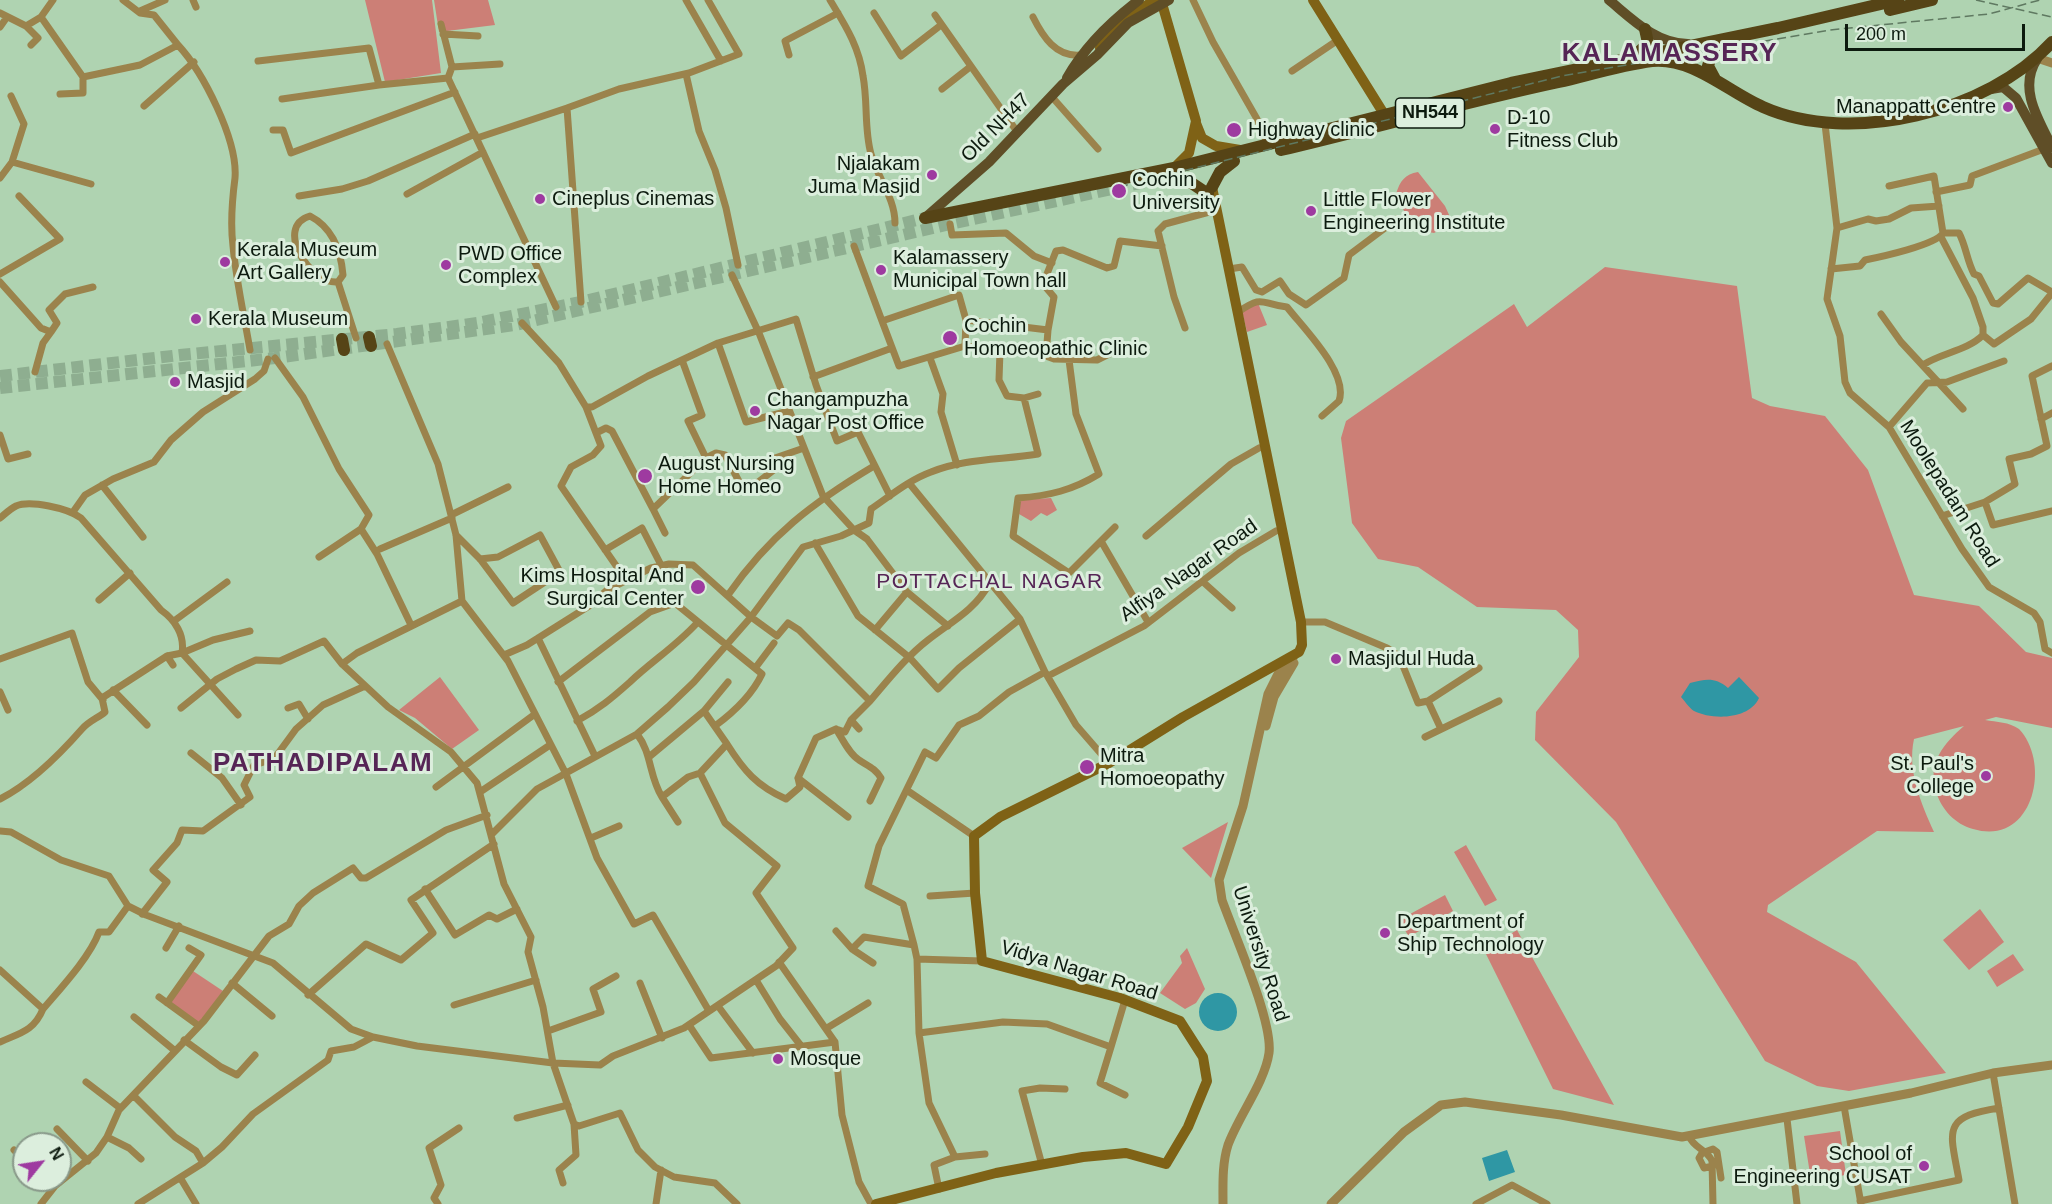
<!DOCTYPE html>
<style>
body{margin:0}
#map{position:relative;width:2052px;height:1204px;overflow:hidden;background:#afd3b1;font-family:Helvetica,sans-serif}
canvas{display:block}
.north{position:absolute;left:12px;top:1132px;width:60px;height:60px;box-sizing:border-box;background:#dceedd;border:2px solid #89998a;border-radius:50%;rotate:60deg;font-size:16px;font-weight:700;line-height:24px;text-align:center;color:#0c1a0e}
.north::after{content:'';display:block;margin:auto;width:21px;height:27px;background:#9e3aa0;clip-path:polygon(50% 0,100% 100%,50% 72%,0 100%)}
.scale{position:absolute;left:1845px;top:24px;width:180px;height:27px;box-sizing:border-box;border:3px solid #0c1a0e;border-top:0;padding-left:8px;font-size:18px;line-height:21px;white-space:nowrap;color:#0c1a0e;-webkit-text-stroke:4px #dceedd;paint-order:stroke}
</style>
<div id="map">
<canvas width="2052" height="1204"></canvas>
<div class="north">N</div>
<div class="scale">200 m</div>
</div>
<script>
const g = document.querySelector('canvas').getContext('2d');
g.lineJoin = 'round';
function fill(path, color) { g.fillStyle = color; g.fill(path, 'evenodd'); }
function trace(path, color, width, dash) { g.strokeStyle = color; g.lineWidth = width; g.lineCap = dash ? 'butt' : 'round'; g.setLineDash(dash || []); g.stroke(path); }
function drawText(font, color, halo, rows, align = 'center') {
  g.font = font + ' Helvetica,sans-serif'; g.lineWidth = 6; g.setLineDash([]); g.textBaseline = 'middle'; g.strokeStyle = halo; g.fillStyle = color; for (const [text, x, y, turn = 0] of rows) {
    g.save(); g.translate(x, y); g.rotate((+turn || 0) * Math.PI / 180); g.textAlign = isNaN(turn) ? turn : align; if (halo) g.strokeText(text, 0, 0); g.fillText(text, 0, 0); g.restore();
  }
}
const green = new Path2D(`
 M365,0h67l9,73 -56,9z
 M434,0h54l7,25 -56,7z
 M1418,172l27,34 5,11 -5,10 -11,6c-20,-3 -31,-21 -38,-39 4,-13 9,-20 22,-22z
 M1605,267l132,19 15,112 18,8 55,10 43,54 46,125 65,11 47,46 26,6v70l-56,-11 -11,3c12,2 24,2 34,9 33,35 14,118 -46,100 -18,-5 -31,-19 -37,-37 -9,-29 8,-49 28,-66l-50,13c-7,32 7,64 20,93l-57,-1 -109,74 -1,7 89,50 90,111 -97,18 -32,-5 -52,-25 -149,-239 -81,-82 1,-28 43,-55 -1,-27 -22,-20 -79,-3 -59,-40 -40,-8 -26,-36 -11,-85 5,-17 168,-117 13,23z
 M1258,303l9,22 -20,7 -5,-21z
 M1051,498l6,12 -10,6 -6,-3 -10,8 -12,-7v-14z
 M440,677l39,53 -27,19 -37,-31 -16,-8z
 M1228,822l-17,56 -29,-30z
 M1466,845l31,55 -12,6 -31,-54z
 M1445,895l8,16 -44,26 -10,-17z
 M1980,909l24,33 -35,28 -26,-30z
 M1517,930l97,175 -61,-16 -69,-139z
 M1187,948l18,41 -9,14 -11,6 -25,-16 22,-30 -2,-7z
 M2013,954l11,16 -27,17 -10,-16z
 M193,971l30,20 -24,33 -29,-22z
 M1840,1131l6,44 -35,5 -7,-44z`);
const water = new Path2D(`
 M1739,677l20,21c-10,22 -47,22 -65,13 -5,-3 -9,-10 -13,-14l9,-14c16,-4 25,-6 38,5z
 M1199 1012a19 19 0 1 1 38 0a19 19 0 1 1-38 0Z
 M1507,1150l8,22 -26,9 -7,-23z`);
const trunkTunnel = new Path2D(`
 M0,376l180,-21 217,-21 80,-11 104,-21 344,-84
 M0,388l275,-30 240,-33 435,-101 222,-48`);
const minor = new Path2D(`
 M123,0l17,13 14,2 24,30
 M193,0l3,7
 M686,0l35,61
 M830,0c15,25 29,46 33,76 5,26 1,53 8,78 7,25 24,44 24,69
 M1193,0l20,42 44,77 11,26
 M140,11l25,-11
 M0,13l26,13 15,-9 42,60 57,-12 38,-20c25,27 60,95 57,133 -3,23 -5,44 -2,68 3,34 11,69 17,104
 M874,13l27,43 40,-31
 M935,15l83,118
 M41,17l12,-17
 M1033,17c10,20 23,40 47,38
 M441,24l11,43 -4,11
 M26,26l12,12 -7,7
 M0,27l7,-10
 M443,34l35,2
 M789,55l-4,-14 53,-28
 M258,61l111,-13 10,37 69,-7 108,229
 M452,67l48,-3
 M1292,71l46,-31
 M686,74l13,57 16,39 11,38 12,57
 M942,89l28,-22
 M60,94l23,-1v-16
 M1052,97l46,52
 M282,99l97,-14
 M144,106l50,-44
 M1825,124l12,104 -10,71 13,37 5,46 5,11 39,34 73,122 27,38 45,26 6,9 5,27 7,4
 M273,130h10l8,23 164,-61
 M477,138l90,-30
 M12,162l79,22
 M0,178l12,-16 12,-38 -13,-28
 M1889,186l45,-10 9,57h16c7,13 8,28 15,41l5,2 14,27 5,1 30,-26 24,14
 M1936,192l34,-7 2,-9 72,-27
 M407,194l76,-42
 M299,196l43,-7 26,-8 107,-47
 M950,224l2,11 54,-2 28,23 18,7
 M1837,228l31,-9 8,2 13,-2 22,-11 28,-2
 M1941,237l32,61 10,29v8
 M854,246l28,75 77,-26 7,25 82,10
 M1229,269l13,-2 14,23 6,2 18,-11 9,13 17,11 38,-27 5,-23 48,-36
 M1831,269l29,-3 5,-6c15,-3 71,-15 78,-27
 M0,274l60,-35 -41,-43
 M732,275l27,58 64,163 31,34 13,9 40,53 41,34
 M0,282l41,46 10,4 -8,11 -8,29
 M338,282c-27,3 -65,-55 -28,-66 23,12 31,35 33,59l-5,7 18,56
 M581,302l-14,-194 52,-19 70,-16 50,-19 -31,-54
 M1238,312c27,-18 21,-8 49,-5 17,22 62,66 52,94l-17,15
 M1881,314l20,28 62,67
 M882,321l17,45 66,-20 1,-26
 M522,323l37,40 27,44h6l56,-31 70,-33 78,-24 20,66 21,56 21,-9 32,64
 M1185,328l-11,-31 -16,-66 7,-7 48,-13
 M51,332l6,-9 -8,-13 16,-16 28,-7
 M718,343l28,79 43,-11
 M387,344l51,120 18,71 6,66 46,60 58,113 31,84 37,66 19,-9 56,96
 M965,346l35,5 -1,29 8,16 17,2 14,-4
 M1119,349l-22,11 -43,-1 -8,-3 2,-26 6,-33 -11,-13 13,-33 7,-1 44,18 7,-2 6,-25 42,5
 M275,358l28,39 36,72 30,46 -8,14 16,25 34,71
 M930,358l13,36 -2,18 16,53
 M682,360l20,55 -14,6 18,37
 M1069,360l7,54 23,60c-26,16 -50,22 -81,24l-5,38 56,37 46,-46
 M1923,365c18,-12 44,-14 60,-30l11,9 37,-25 21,-26
 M813,377l79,-29
 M586,407l15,39 -8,9 -22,12 -10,19 65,94
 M2041,419l11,-6
 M1889,427l38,-44 20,-1 57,-21
 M596,433l10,-5 6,3 41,78 53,-51 10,-5 9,2 18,34 5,1 27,-21 -2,-7 2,-4 29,-10
 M0,435l8,24 20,-5
 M909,483l111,136 25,53 31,53 33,38
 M102,485l41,52
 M1985,502l8,23 59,-14
 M653,509l12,24
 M73,512l12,-17 28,-16 41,-17 17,-22 32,-28 52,-33 9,-8 4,-12
 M451,515l57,-28
 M1942,516l43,-14 30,-18 -6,-25 22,-5 16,-8 -15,-70 20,-10
 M0,518c5,-4 10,-9 16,-12 14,-6 52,2 65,12l80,92c14,10 24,25 21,43l-15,3 6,9
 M456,535l24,24 33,44 47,-31 -20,-37 -42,22 -18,2
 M1146,536l85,-72 28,-16
 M1101,541l47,81
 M815,543l43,73 52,42 28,31 21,-21 61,-49
 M380,549l72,-31
 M605,550l37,-22 19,37
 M319,557l42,-28
 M1202,581l30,27
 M728,595c41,-59 84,-92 146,-129
 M99,600l31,-27
 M462,601l-105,52 -15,11 46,43 63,45 26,31 27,101 27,53 -3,15 15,55 10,56 21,61 5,2 41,-13 18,37 17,17 19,10 41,6 22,21
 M174,621l53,-39
 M1301,622h24l62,26 12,8 19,47 10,-2 51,-33
 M875,630l32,-38
 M538,638l57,118
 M504,655l23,-10 62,-39 18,-16 44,-22 18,-4 24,1 58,52 26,19 11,-13 11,7 71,71c18,-21 36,-44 58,-61 23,-18 47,-30 61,-56
 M0,659l72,-26 16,49 15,18
 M756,667l18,-24
 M1048,676l96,-50 95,-73 37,-22
 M558,682l92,-70 25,-9 87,71c-10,21 -28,38 -47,52
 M113,690l34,35
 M0,692l8,18
 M1428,701l13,28
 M181,708l36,-29 19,-10 20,-9 24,1 44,-20 18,23
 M288,708l11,-4 9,15
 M238,715l-56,-62 31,-13 37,-9
 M851,720l8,9
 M577,721c22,-12 35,-23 53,-39 22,-21 46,-36 67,-59
 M836,729c6,9 13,25 23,31 9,6 16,8 22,18l-11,23
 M637,734c15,19 12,43 25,63l26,-20 12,-4 27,-29 -23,-33
 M1425,737l74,-36
 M727,744c17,27 30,42 59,55l14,-12 -2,-9 18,-40 20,-9 9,3 6,-12 19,-19
 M191,753l31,25 19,27
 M649,757l55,-46 24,-29
 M798,778l50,39
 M436,787l99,-73
 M908,791l66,45
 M480,792l70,-47
 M662,797l16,25
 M0,799c32,-16 60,-45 82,-70 7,-8 16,-11 23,-17l-3,-14 65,-42
 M0,831l11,1 50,28 48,16 19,30 18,9 127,48 78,66 22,8
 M492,834l45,-45 100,-55 31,-27 26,-25 57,-65 52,-70 38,-11 28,-13 2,-14c19,-13 38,-29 60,-37 34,-14 72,-12 107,-18l-14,-56
 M591,838l28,-12
 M425,889l30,46 34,-20 8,4 20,-10
 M930,896l45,-3
 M142,914l25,-32 -14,-12 24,-27 5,-13 21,1 47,-34 -6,-12 10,-20 20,-6 22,-30 27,-24 42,-19
 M836,931l16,18 21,14
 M914,945l-11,-41 -35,-18 11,-40 46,-94 11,6 23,-33 20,-9 30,-24 36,-20
 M166,948l13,-22
 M852,949l12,-12 50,8 3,14
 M779,962l56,80 7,73 17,67 12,22
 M0,970l43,39c17,-20 47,-52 56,-77h10l19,-26
 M756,980l24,39 22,28
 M232,983l40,33
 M640,983l22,55
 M308,995l58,-51 35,16 32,-27 -22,-33 83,-56
 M159,997l40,29
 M167,1003l34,-48 -12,-7
 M454,1005l82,-25
 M718,1006l35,47
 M134,1017l40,33
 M689,1025l22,33 124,-16
 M827,1028l41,-25
 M548,1031l53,-19 -8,-23 23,-13
 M919,1033l-2,-74 65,2
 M184,1040l37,27 16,8 18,-20
 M0,1042c20,-9 34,-11 43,-33
 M1111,1047l-11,36 25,12
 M1993,1073l22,131
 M86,1082l34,26
 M134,1096l41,41 21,14 7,12
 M1844,1106l17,98
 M517,1118l51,-13
 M1787,1119l10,85
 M57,1129l31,32
 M1689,1136c5,13 18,13 23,25l1,43
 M107,1137l22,11 12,11
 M14,1150l10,10
 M955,1157l30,-3
 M1042,1165l-20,-74 18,-3 25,1
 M1713,1166l-9,2 -5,-10 3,-5 11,-4 4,3 4,26
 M181,1179l15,25
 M48,1180l7,6
 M563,1183l-4,-13 17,-15 -2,-31
 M939,1189l-5,-24 21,-8 -26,-54 -10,-70 84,-11 44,2 64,23 14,-47
 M1860,1201l99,-21c-9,-50 -18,-63 40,-72
 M41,1204l14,-18 41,-33 11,-16 12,-27 85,-89 65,-85 20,-12 10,-18 14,-13 40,-25 8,10h5l80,-48 41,-15
 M138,1204l65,-41 19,-16 31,-33 75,-54 3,-9 23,-4 19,-10 44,9 136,17 47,2 13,-9 71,-28 92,-62 17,-18 -37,-55 21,-27 -52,-43 -25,-50
 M438,1204l-4,-6 7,-13 -12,-37 30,-20
 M656,1204l5,-34
 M1476,1204l36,-19 35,19`);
const tertiary = new Path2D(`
 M2037,58l15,5
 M1266,726l8,-29 20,-34
 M1223,1204c0,-20 -1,-40 5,-59 10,-28 37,-63 41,-92 4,-32 -35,-119 -47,-153l-3,-20 24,-74 25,-112 12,-24 13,-12
 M1331,1204l73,-72 37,-27 24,-3 96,13 121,22 229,-44 82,-20 59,-8`);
const secondary = new Path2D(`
 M1161,0l35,121 -7,32 -15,15
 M1313,0l71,114
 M1100,48l23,-28 32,-20
 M1196,123l6,15 14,8 24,4
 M1212,187l89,435 1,23 -3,7
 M876,1204l120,-31 87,-16 43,-4 40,11 22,-37 19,-46 -4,-24 -23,-36 -60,-23 -138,-37 -7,-68 -1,-57 26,-19 109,-54 74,-46 116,-65`);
const primary = new Path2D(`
 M1609,0c23,19 47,44 79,44
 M2037,59c-19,29 1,60 15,88
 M1067,78c18,-32 43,-56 72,-78
 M1991,89l12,-2 13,11 36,65
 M925,218l64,-56 74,-78 34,-29 31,-32 41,-23`);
const trunk = new Path2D(`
 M1890,10l42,-10
 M1636,55l12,-12 -3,-14
 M1715,79l-7,-13 3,-10 33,-14
 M1281,150c93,-22 184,-48 278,-68 30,-7 62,-17 93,-21 41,-4 76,31 111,46 88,39 225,5 289,-65
 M1172,176l15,4 21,14
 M1212,187l8,-15 14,-11
 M925,218l249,-50 337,-85 267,-55 120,-28
 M369,337l2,9
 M342,339l2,11`);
const rail = new Path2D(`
 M1976,0l76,17
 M1119,187l443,-111 268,-46 159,-16 51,-14`);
const markers = [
 [2008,107,6,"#9e3aa0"],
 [1495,129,6,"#9e3aa0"],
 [1234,130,8,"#9e3aa0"],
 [932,175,6,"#9e3aa0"],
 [1119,191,8,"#9e3aa0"],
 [540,199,6,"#9e3aa0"],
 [1311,211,6,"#9e3aa0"],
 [225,262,6,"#9e3aa0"],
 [446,265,6,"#9e3aa0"],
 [881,270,6,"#9e3aa0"],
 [196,319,6,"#9e3aa0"],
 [950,338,8,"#9e3aa0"],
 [175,382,6,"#9e3aa0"],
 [755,411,6,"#9e3aa0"],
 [645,476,8,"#9e3aa0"],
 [698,587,8,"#9e3aa0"],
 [1336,659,6,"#9e3aa0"],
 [1087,767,8,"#9e3aa0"],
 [1986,776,6,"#9e3aa0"],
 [1385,933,6,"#9e3aa0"],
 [778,1059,6,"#9e3aa0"],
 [1924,1166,6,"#9e3aa0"]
];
const shields = [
 [1430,113,69]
];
const shieldNames = [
 ["NH544",1430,113]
];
const poiNames = [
 ["Manappatt Centre",1996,107,"right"],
 ["D-10",1507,118],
 ["Fitness Club",1507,141],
 ["Highway clinic",1248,130],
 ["Njalakam",920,164,"right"],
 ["Juma Masjid",920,187,"right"],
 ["Cochin",1132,180],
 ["University",1132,203],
 ["Cineplus Cinemas",552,199],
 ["Little Flower",1323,200],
 ["Engineering Institute",1323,223],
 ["Kerala Museum",237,250],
 ["Art Gallery",237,273],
 ["PWD Office",458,254],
 ["Complex",458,277],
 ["Kalamassery",893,258],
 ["Municipal Town hall",893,281],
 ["Kerala Museum",208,319],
 ["Cochin",964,326],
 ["Homoeopathic Clinic",964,349],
 ["Masjid",187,382],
 ["Changampuzha",767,400],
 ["Nagar Post Office",767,423],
 ["August Nursing",658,464],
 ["Home Homeo",658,487],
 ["Kims Hospital And",684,576,"right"],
 ["Surgical Center",684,599,"right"],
 ["Masjidul Huda",1348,659],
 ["Mitra",1100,756],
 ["Homoeopathy",1100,779],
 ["St. Paul's",1974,764,"right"],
 ["College",1974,787,"right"],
 ["Department of",1397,922],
 ["Ship Technology",1397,945],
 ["Mosque",790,1059],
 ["School of",1912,1154,"right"],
 ["Engineering CUSAT",1912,1177,"right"]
];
const streetNames = [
 ["Old NH47",996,128,-45],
 ["Moolepadam Road",1949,494,58],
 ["Alfiya Nagar Road",1189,571,-35],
 ["University Road",1260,954,72],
 ["Vidya Nagar Road",1079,971,17]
];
const neighbourhoodNames = [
 ["POTTACHAL NAGAR",990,582]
];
const districtNames = [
 ["KALAMASSERY",1670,54],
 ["PATHADIPALAM",323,764]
];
fill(green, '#cc7f76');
fill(water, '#2f97a4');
trace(trunkTunnel, '#8eae90', 12, [12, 6]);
trace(minor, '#9b834c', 7);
trace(tertiary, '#9b834c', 9);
trace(secondary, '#7f6216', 10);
trace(primary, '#5f4e27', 10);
trace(trunk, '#564416', 12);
trace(rail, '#5f7961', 1.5, [9, 4.5]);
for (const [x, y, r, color] of markers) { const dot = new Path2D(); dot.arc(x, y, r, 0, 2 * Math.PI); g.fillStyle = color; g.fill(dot); trace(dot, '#dceedd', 2); }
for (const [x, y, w] of shields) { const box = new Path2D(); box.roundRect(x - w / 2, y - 15, w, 30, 4.5); g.fillStyle = '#dceedd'; g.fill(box); trace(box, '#0c1a0e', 1.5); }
drawText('bold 18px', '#0c1a0e', null, shieldNames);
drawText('20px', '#0c1a0e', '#dceedd', poiNames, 'left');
drawText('20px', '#0c1a0e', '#dceedd', streetNames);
g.letterSpacing = '1.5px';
drawText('21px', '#562556', '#dceedd', neighbourhoodNames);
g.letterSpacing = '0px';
g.letterSpacing = '1.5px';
drawText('bold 26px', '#562556', '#dceedd', districtNames);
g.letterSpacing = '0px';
</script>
